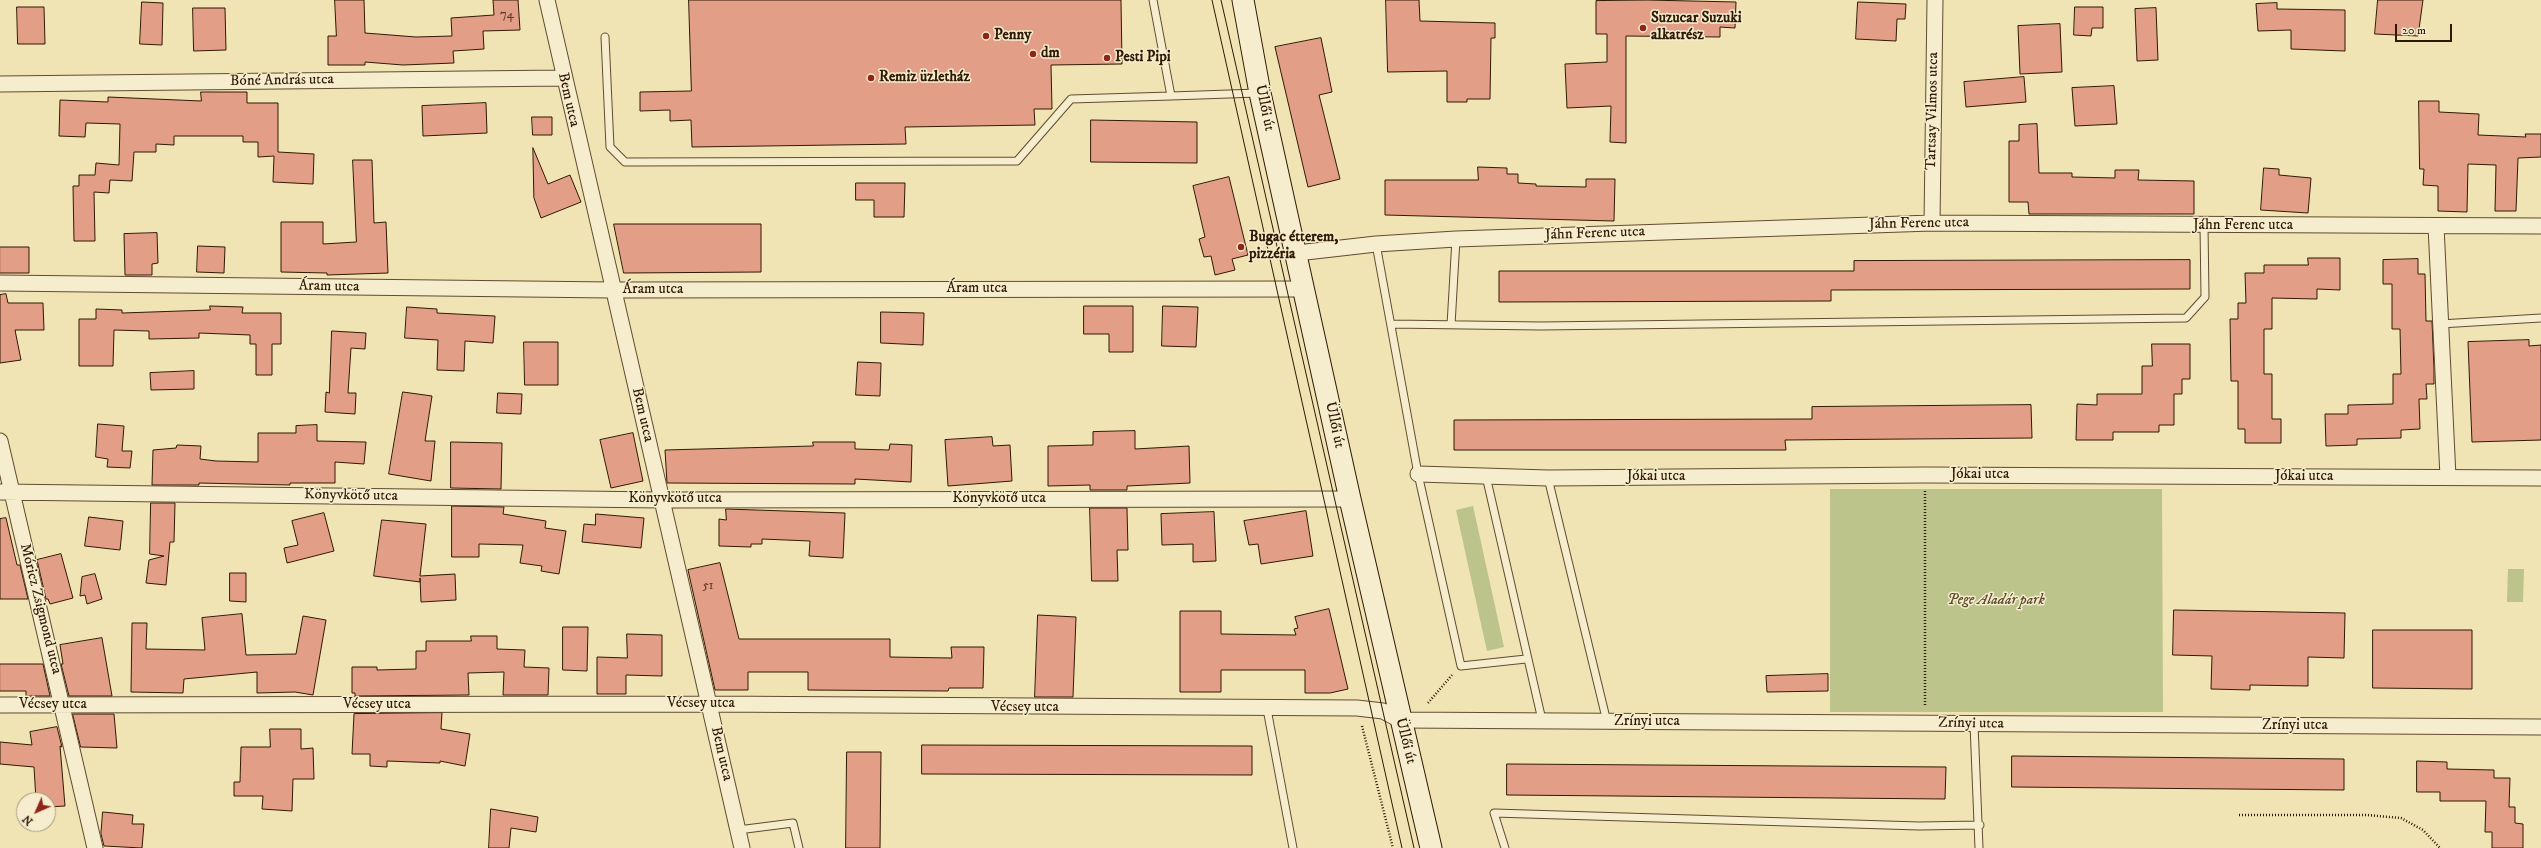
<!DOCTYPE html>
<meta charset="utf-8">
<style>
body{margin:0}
#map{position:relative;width:2541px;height:848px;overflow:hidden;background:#f0e3b4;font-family:"IM FELL DW Pica",serif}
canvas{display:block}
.north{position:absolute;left:16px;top:792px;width:40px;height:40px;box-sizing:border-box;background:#f5edce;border:1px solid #a6987d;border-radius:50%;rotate:225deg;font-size:11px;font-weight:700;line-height:16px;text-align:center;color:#301903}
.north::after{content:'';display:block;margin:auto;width:14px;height:18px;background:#8f2418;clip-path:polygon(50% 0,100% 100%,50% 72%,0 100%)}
.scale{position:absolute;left:2395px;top:24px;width:57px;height:18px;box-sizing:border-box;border:2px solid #301903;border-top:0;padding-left:5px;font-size:12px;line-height:14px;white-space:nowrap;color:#301903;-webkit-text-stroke:3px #f5edce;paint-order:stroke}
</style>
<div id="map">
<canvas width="2541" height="848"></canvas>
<div class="north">N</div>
<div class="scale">20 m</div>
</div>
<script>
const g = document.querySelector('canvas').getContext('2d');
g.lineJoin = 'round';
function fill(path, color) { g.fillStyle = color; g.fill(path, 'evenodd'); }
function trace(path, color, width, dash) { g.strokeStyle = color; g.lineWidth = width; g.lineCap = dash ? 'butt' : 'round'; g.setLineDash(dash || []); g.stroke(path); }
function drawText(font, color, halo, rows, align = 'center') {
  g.font = font + ' "IM FELL DW Pica",serif'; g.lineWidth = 3; g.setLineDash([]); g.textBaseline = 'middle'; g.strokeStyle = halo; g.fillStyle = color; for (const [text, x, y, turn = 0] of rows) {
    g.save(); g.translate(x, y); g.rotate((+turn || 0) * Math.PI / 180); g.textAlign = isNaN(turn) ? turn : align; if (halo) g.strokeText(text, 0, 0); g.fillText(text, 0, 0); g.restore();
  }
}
const green = new Path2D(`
 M1830,489h332l1,223h-333z
 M1473,506l31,141 -17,4 -31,-141z
 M2508,569h16l-1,33h-16z`);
const building = new Path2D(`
 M335,0h29l1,33 51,4 36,-1 -1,-18 43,-3 -1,-15h25l2,30 -37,1 1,18 -31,2 1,12 -51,2 -38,-3v3h-37v-29h8z
 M689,0h432l1,64 -71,1 1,44h-18l1,16 -130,2 1,17 -214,3 -1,-27 -21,1v-11l-30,1v-19l51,-1z
 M1386,0h33l1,21 75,2v15h-4l-1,61h-23v3h-20v-31l-59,1z
 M1647,0l89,2 -1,26 -15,-1v10l-94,-1v107l-16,-1 1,-36 -44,2 -2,-44 42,-2v-28h-11v-33z
 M2378,0h45l-5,36 -43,-2z
 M142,2l21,1 -1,42 -22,-1z
 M1858,2l48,2 -1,15h-8l-1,22 -40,-2z
 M2277,3v6l68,1v41l-54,-2v-19l-33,1 -2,-27z
 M17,7h27l1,37h-27z
 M2075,7h28v21h-11l-1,8 -17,-1z
 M193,8h32l1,42 -32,1z
 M2156,8l2,52 -21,1 -2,-52z
 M2060,24l2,48 -42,2 -2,-48z
 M1321,38l11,54 -13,3 21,84 -32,8 -33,-140z
 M2024,77l2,25 -60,5 -2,-25z
 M2114,86l3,38 -42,2 -3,-38z
 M201,92h46v11h31v49l36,2 -1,30 -40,-2 1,-26 -16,1v-15h-15v-6h-69v9l-18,-1v8h-22l-2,29 -22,-1 -1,13 -15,-1 1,49h-21l-1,-55h6v-11h16l1,-12 23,2 1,-41 -34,-1 -1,14 -26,-1 1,-36 48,2v-5l93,4z
 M2419,101h20v11l40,2 -1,21 48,2 -1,-3h16v23l-23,1 -2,53h-21l1,-46 -28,-1 -1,48 -29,-1v-25l-15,-1 1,-16h-4z
 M486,103l1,30 -64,3 -1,-30z
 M532,117h20v18h-19z
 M1091,120l106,2v41l-106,-1z
 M2037,124l2,49h33v4l43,1v-8h24l-1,10 56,1v33h-165l-1,-12h-19v-61h10v-16z
 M533,148l15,36 22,-9 11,27 -40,16 -7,-20z
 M353,160h19l2,63 12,-1 2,51 -61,2v-2l-46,-1v-50h42v22l33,-2z
 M1478,167l29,1v6h11v9l18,1v2l50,1v-8h29l-1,42 -229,-6v-35h93z
 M2264,168l15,1v6l32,3 -3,35 -47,-3z
 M1229,177l19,78 -16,4 3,11 -20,5 -4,-19 -7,1 -5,-18 6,-2 -12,-51z
 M856,183h49l-1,34h-30v-17h-18z
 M614,224h147v48l-137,1z
 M157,233l1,30 -6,1v11h-27l-1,-41z
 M198,246l27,1 -1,26 -27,-1z
 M0,247h29v26h-29z
 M2308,258h32v32l-23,-1v10l-45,-1v31h-8v45h8v45h9v24h-36v-14h-7v-48h-7l-1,-62h8v-16h8l-1,-30h19v-8h44z
 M2418,259v15h7l1,47h6l2,48v15h-8l1,15h-8l1,30 -19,1v8l-44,1v6l-31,1 -1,-32h23v-9l45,-1v-30h8l-1,-45h-8v-45h-9v-24z
 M2190,260v29l-359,1v11l-332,1v-31h355v-10z
 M6,294l2,9h35l1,27h-29l6,30 -21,3v-68z
 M210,306l33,1 -1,6h39v31h-9v31h-16v-31h-6v-9l-51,-2v5l-50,1v-8l-35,-1 -1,36h-34v-47h17v-10l26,1v3l88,-3z
 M1084,306h49v46h-24v-18h-25z
 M1163,306l35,1 -2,40 -34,-1z
 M407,307l30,2v4l58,3 -2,27 -28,-2 -1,30 -27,-1 1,-30 -33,-2z
 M881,312l43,1 -1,32 -42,-2z
 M332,331l34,2 -1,16 -14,-1 -3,45h8l-1,21 -30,-2 1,-20 3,1z
 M2529,340v6l12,-1v95l-69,2 -4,-100z
 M524,342h34v43h-33z
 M2152,344h38v35h-8v15h-8v31h-15v7h-46v8h-37l1,-36 20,1v-11h45v-28h10z
 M858,362l23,1 -1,33 -24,-1z
 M194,371v18l-43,1 -1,-17z
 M403,392l29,4 -7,45h10l-4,40 -42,-7z
 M498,393l24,1 -1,20 -24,-1z
 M2031,405l1,33 -247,2 1,10h-332v-30l358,-1v-12z
 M98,424l26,2 -2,25h10l-2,17 -23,-1 1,-8 -12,-2z
 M317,425v16l49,1 -2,22 -29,-2v21h-45v2l-91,-2v2h-47l1,-35 23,-2 1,-3 24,1 -1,13 16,2 42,1v-29h38v-7z
 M1135,431v18l54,-3 1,37 -63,3v4h-37v-5l-42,1v-40l45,-1v-13z
 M633,433l10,48 -32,7 -11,-48z
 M992,437l1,9 17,-1 2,36 -64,5 -3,-46z
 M451,442l51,1 -1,46 -50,-1z
 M813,442h42v7l34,1 1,-6 22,1 -1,37 -56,-3v5l-188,-1 -2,-33 148,-4z
 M151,503h24l-1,39h-4l-4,43 -20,-2 3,-23 15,-4 -14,-2z
 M452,506l52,1 -1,7 43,7 -1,7 21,3 -7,43 -18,-3 1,-5 -22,-3 3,-18 -44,-1v13h-27z
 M1090,508h37l1,42h-11l1,31h-26z
 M726,509l119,4 -2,45 -34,-2 1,-15 -48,-2v5h-11v3l-32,-1v-27l7,1z
 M1306,511l7,45 -52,8 -3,-20 -9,1 -5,-24z
 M1214,512l2,49 -23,1v-18l-31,1 -1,-31z
 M324,513l10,38 -47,12 -3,-15 14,-3 -6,-24z
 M596,514l48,4 -3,30 -59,-6 2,-18 11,1z
 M89,517l34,4 -3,29 -35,-4z
 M6,518l11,47h3l8,34h-28v-80z
 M382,520l44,4 -6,52 35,-2 1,26 -35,2 -1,-24v4l-46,-6z
 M61,554l12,44 -23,6 -2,-5h-2l-9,-39z
 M720,563l19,76h151v18l62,1 -1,-11h33l-1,41h-34l-1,3 -140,-1v-18h-60v18h-33l-27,-120z
 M230,573h16v29l-16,-1z
 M95,574l7,25 -15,5 -2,-9 -5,1 2,-19z
 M1329,609l19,80 -18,4h-25v-23h-84v22h-41v-81h41v23l75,1 -2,-6 4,-1 -3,-11z
 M2174,610l171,3 -1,45 -36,-1v29l-58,-1v5l-39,-1 1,-33 -39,-1z
 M242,614l4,41 50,-1 7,-38 23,4 -13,75 -18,-3 -38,1v-21l-73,7 -1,14 -52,-1 1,-69h15l-1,26 59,1 -3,-32z
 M1038,615l38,2 -3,80h-38z
 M563,627h25l-1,44 -24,-1z
 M2373,630h99v59l-99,-1z
 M627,634l35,1v41l-36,-1v19h-29v-37l30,1z
 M471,636h26v13l28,1 -1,17 25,1 -1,27h-45l1,-23 -36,1 1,22 -114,1v-3h-3v-26h25v3l39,-1v-18h10v-10h45z
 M102,638l10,58h-43l-8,-32h2l-3,-19z
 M0,664h43l7,32h-24v-5h-26z
 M1828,674v17l-61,1 -1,-16z
 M442,713l-1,16 29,5 -5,32 -25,-5v2l-53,-2v6l-17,-1v-12h-18l2,-40z
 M73,714h41l3,34 -36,-1z
 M57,727l5,20 -2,-1 5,60 -17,1v-7h-12l-2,-33 -34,-3v-22l32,3 -2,-13z
 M270,729h31v20l12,-1 1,31h-21l-1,32 -30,-2 1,-13h-29v-14h6l1,-35h29z
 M922,745l330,1v29l-330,-1z
 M847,752h34l-1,96h-34z
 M2012,756l332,3v31l-332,-3z
 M2417,761l30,1v7l47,1v8h16l-1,29h6v16l8,1v24h-31v-16h-7l1,-31h-46v-9h-23z
 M1507,764l439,3 -1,32 -438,-4z
 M491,809l47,8 -2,15 -25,-4 -2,20h-20z
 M103,812l30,3 -1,9h12l-2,24 -38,-2 -3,-12z`);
const path = new Path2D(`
 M1925,491v215
 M1428,703l24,-28
 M1362,726l31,122
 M2239,815h128l34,3 22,12 17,18`);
const service = new Path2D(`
 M1153,0l18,96 87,-3
 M605,37l5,110 15,15 392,-1 54,-62 100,-3
 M1376,244l42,230 43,192 65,-7
 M1391,324l150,2 645,-8 19,-21 -1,-71
 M2440,324l101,-6
 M1451,325l5,-86
 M1486,476l56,244
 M1548,478l59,244
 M1267,709l26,139
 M1974,724l5,124
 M738,830l55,-7 6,25
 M1505,848l-11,-35 425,13 61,-1`);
const minor = new Path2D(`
 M547,0l195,848
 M0,84l563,-6
 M1932,223l3,-223
 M2436,226l12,251
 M1297,253l79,-9 80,-5 476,-16 609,3
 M0,283l612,7 693,-1
 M0,441l95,407
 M1418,474l130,4 377,-3 616,3
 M0,492l661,8 689,-1
 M0,705l710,-1 647,4 26,3 17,9 1141,7`);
const secondary = new Path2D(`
 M1243,0l17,93 90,406 81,349`);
const tram = new Path2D(`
 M1212,0l190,848
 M1221,0l193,848`);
const markers = [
 [1643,28,4,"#8f2418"],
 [986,36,4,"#8f2418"],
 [1033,54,4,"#8f2418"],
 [1107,58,4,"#8f2418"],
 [871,78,4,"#8f2418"],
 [1241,247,4,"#8f2418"]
];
const numberNames = [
 ["74",507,15],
 ["51",708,586]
];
const poiNames = [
 ["Suzucar Suzuki",1651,19],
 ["alkatrész",1651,36],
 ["Penny",994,36],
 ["dm",1041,54],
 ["Pesti Pipi",1115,58],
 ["Remiz üzletház",879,78],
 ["Bugac étterem,",1249,238],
 ["pizzéria",1249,255]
];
const streetNames = [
 ["Bóné András utca",282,81,-1],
 ["Bem utca",568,100,77],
 ["Üllői út",1264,108,78],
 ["Tartsay Vilmos utca",1933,111,-89],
 ["Jáhn Ferenc utca",1919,224,-1],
 ["Jáhn Ferenc utca",2243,226],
 ["Jáhn Ferenc utca",1595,234,-2],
 ["Áram utca",329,287,1],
 ["Áram utca",977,289],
 ["Áram utca",653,290],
 ["Bem utca",642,415,77],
 ["Üllői út",1334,425,78],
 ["Jókai utca",1980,475],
 ["Jókai utca",1656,477],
 ["Jókai utca",2304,477],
 ["Könyvkötő utca",351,496,1],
 ["Könyvkötő utca",675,499],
 ["Könyvkötő utca",999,499],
 ["Móricz Zsigmond utca",40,609,76],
 ["Vécsey utca",701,704],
 ["Vécsey utca",53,705],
 ["Vécsey utca",377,705],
 ["Vécsey utca",1025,708],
 ["Zrínyi utca",1647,722],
 ["Zrínyi utca",1971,724,1],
 ["Zrínyi utca",2295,726],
 ["Üllői út",1405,741,76],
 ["Bem utca",721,754,77]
];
const parkNames = [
 ["Pege Aladár park",1996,601]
];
fill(green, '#bcc38b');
fill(building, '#e39e88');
trace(building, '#301903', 1);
trace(service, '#604c2f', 9);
trace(minor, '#604c2f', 17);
trace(secondary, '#301903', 23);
trace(path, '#301903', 2.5, [1, 2]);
trace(service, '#f5edce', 7);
trace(minor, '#f5edce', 15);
trace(secondary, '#f5edce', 21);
trace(tram, '#301903', 1);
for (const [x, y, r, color] of markers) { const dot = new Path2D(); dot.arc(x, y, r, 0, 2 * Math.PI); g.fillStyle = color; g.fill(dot); trace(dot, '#f5edce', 1.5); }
drawText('13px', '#5d3a24', null, numberNames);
drawText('bold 15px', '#301903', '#f5edce', poiNames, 'left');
drawText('15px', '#301903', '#f5edce', streetNames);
drawText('italic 15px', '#5a4c2c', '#f5edce', parkNames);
</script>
